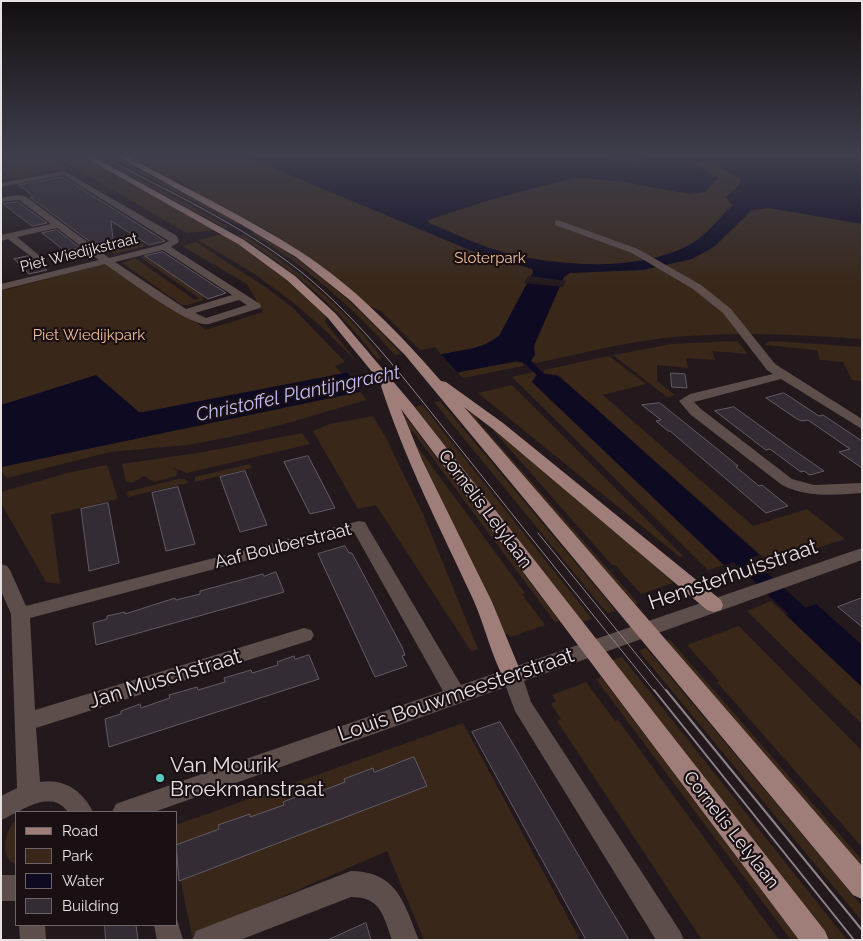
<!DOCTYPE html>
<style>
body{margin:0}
#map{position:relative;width:863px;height:941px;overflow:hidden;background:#23191d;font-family:Raleway,sans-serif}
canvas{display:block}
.frame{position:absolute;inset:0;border:2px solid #e8e1e3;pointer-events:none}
.legend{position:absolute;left:15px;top:811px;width:162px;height:115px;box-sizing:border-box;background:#1a1014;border:1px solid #6c6467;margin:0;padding:6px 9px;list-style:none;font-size:15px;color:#e8e1e3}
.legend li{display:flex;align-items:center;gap:10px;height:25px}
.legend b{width:25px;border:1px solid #6c6467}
</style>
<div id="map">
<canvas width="863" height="941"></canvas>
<div class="frame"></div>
<ul class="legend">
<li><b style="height:6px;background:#9f7e7a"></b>Road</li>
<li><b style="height:14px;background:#39281a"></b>Park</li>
<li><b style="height:14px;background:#0d0a21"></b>Water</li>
<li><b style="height:14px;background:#332c35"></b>Building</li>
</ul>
</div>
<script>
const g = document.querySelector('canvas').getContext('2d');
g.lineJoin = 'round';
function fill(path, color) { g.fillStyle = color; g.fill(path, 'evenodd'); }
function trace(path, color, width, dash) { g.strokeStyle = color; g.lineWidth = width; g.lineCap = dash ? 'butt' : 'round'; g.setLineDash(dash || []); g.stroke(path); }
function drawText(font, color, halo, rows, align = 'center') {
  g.font = font + ' Raleway,sans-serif'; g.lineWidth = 4.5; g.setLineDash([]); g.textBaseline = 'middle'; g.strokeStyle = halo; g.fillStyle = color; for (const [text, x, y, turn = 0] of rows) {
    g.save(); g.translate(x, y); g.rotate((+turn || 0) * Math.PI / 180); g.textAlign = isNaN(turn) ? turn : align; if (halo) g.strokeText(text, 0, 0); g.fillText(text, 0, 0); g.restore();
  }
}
const green = new Path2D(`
 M1,155h46l23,15 -32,1 3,2 -26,6 -14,-9z
 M57,155h19l19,8 121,67 -29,3 -131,-76z
 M88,155h8l133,72 -4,1 -113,-62z
 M106,155h6l130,69 -4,1z
 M123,155h564l67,10 108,49v125c-66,-5 -132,-8 -198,-1 -43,5 -85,16 -127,25l-6,-2 3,-6 -93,-1 -6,-7 -15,3 -39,-39 -12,-5 -56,-46 -45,-29 -71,-37c-7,-6 -16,-17 -27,-14z
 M256,232c55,34 102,73 145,122l-6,1c-42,-48 -89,-89 -144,-122z
 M222,234c33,21 80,52 104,83l-1,5 32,40 -33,-33 -34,-29 -37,-27 -55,-33z
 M243,235c53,32 102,73 139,123l-5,1c-37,-50 -85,-91 -138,-123z
 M134,238l12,8 -32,8 -11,-8z
 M196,242l71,46 25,19 53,55 -10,4 8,9 -216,42 -126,-6v-120l109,-29 96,68 57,-18 -16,-28 -65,-38z
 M144,256l61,40 -3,2 3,2 -18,5h-5l-60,-42 13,-5 60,42 4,-2 -59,-41z
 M737,341l11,13 -36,-3 3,9 -29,-2 2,10 -31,-3v16l18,14 -8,2 -54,-42 59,-11z
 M770,341l92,6v34l-10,-1 -9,-18 -23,-2 -3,-10 -53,-5z
 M609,356l37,28 -43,11 150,131 54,-17 38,30 -75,24 -212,-188 -14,-2v-3z
 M516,362l7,1v3l-60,12 -6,-6z
 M534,372l2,3 -4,7 192,183 -16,5 -196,-193z
 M512,385l171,171 -3,1 -202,-164z
 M361,391l5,9 -78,23 -53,13 -48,9 -77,7 -103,26 -6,-7v-4z
 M440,401l170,203 5,7 -7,2 -6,-6 -168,-205z
 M458,402l18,14 1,4 161,183 -4,2z
 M422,405l170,214 -10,3 -167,-215z
 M373,416l12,20 38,78 55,135 -7,2 -95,-146 -18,4 -45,-78 17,-7z
 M405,416l154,205 -4,1 -141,-189 -8,-4 -5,-12z
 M496,428l171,148 6,7 -32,11 -26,-29h-3l-120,-136z
 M302,433l8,11 -123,29 -14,-5 4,3 -1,5 -22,6 -10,-6 -10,6h-8l-4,-18 82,-12z
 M417,446l108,147 -3,1 23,31 -34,12 -3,-3 -4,1 -91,-188z
 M249,464l3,4 -57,14v-5z
 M107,465l11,34 -67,16 9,69 -14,-2 -45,-79v-11l70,-20z
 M178,479h7l3,4 -60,14 -1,-5z
 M771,601l91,86v37l-115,-113z
 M739,626l123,125v96l-145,-165 2,-1 -32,-36z
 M670,640l192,220v7l-196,-226z
 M646,648l216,258v15l-223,-270z
 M622,657l225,283h-16l-219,-280z
 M601,677l198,263h-8l-195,-261z
 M586,682l29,39 3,-1 161,220h-77l-145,-219 4,-2 -10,-15 5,-3 -4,-6z
 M463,723l117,217h-156l-37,-89 -195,85 -16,-78v-33z
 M16,820v44c-16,-4 -13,-32 0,-44z`);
const water = new Path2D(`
 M242,155h340l53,9 10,-3 -23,-6h240v69l-94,-16 -16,2 -38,37 -22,12 -49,11 -73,3 -6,4 -30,69 1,9 -4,6 13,13 14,2 35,30 166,149 -35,10 -192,-183 5,-7 -14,-13 -7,-1 -147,29 -368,77v-62l95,-30 43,37h4l331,-64 12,-4 13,-8 34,-64 -1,-3 -60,-18zM702,161l11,2 27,16v5l-14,13 6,9c-14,13 -28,32 -45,40 -52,27 -137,20 -191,4 -23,-7 -44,-18 -67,-27l-1,-3 58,-19 87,-23 25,1 25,3 67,12 15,-2 13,-14 -25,-14z
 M816,604l46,41v42l-76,-72z`);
const pier = new Path2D(`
 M528,276h2l36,5 -3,6 -39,-4z
 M439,352l20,22 -97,20 -16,-23z`);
const canal = new Path2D(`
 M726,539l6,2 87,79 3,5 -3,5 -7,3 -7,-3 -85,-81 -3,-4 3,-4z`);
const building = new Path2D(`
 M63,177l102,64 -16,4 -38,-24 2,18 -20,5 -63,-47h4l-15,-12z
 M18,202l29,21 -15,3 -29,-22z
 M57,230l23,18 -15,3 -23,-18z
 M163,252l63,41 -18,6 -63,-43z
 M28,256l8,6 11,8 -18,4 -15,-15z
 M671,373l14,1 2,14 -15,-1z
 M784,393l35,23 4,-1 39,26v27l-23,-16 11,-3 -42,-29 -6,1 -5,-2 -31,-21z
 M660,403l61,49 17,14 -2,1 23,19 3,-1 26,21 -22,7 -96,-82h-2l-12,-10 5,-1 -19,-15z
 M734,407l61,44 29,20 -14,4 -6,-4 -3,1 -31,-23 -4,1 -51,-39z
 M308,456l9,17 18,35 -25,6 -26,-52z
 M245,471l22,54 -27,7 -20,-55z
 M178,487l17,57 -29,7 -14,-58z
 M108,503l11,60 -30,8 -8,-62z
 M345,546l4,7h3l50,94 3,8 -3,1 5,10 -32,11 -57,-123z
 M276,572l8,20 -188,53 -3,-22 14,-4v-3l18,-4v2l50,-16 1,2 24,-6v-3l63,-17 1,2z
 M862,598v29l-24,-20z
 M309,655l10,24 -210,68 -4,-28 16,-5v-3l19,-7 1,4 29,-10 -1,-3 28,-8 1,3 27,-8 -1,-4 27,-8 1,3 26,-8 -1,-3 17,-6 1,3z
 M500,722l96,163 33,55h-43l-114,-208z
 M414,757l13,29 -248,95 -3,-36 43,-16 -1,-4 32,-11v3l34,-12 -1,-3 30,-12 1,4 31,-12 -1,-3 29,-11 1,4z
 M366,923l5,17h-43z
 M105,925h31l2,15h-32z`);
const minor = new Path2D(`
 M64,171l113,65 2,6 -8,5 89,57 1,2 -1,2 -51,16c-17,5 -86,-48 -104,-60l-104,26v-6l98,-24 -42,-32 -40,9 23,19 2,2 -5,3 -29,-22 -7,2v-6l50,-11 -32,-24 -18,2v-4l16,-3 8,1 84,62 52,-13 8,-4 -106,-66 -62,12v-4zM163,250l69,45 -46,14 -71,-47zM239,300l8,5 -41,13 -11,-5z
 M558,220l80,29 63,36 30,24 44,55 87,55v10l-81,-50 -87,23 7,7 91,70 22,6 48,-2v10c-28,2 -54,5 -80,-8l-91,-70 -12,-14 11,-7 83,-20 -6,-4 -44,-57 -30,-24 -61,-36 -77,-28v-4z
 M359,521l6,1 2,4 94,159 401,-137v12l-338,121 7,21 149,229 4,9h-28l-141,-229 -9,-24 -352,125h-42l4,-8 8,-3 319,-110 -89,-159 -324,86 5,92 269,-82 7,2 3,5 -3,5 -275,88 4,54c24,-4 43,9 53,30h-25c-18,-25 -47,0 -67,8v-24l16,-8 -6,-174 -10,-23v-27l6,2 3,4 16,36z
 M351,871c47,1 53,32 68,69h-27c-9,-25 -11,-43 -41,-43l-111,43h-48l4,-9z
 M1,875h15v26h-15z
 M176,916l7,24h-26l-3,-15h22z
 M19,925h26l1,15h-26z`);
const major = new Path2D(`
 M81,155h9l154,85 51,36 41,38 77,91 412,526 4,9h-30l-398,-531 21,51 70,142 30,73 -3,6 -7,2 -7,-2c-14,-26 -20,-55 -32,-82 -33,-71 -68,-139 -92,-213l1,-2 -54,-66 -41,-38 -49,-36z
 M115,155h9c59,32 121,61 177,97 53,34 99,82 140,129l5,1 57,41 218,177 2,5 -2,5 -7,2 -7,-2 -214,-181 -29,-22 398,459v33l-9,-4 -448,-540 -54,-54 -55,-44 -59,-35z`);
const tramFar1 = new Path2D(`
 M99,155c68,36 140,68 201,116 61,49 109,114 158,175 65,82 131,164 197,246
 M538,533l129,159`);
const tram = new Path2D(`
 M654,690l200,250
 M666,690l196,240`);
const markers = [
 [160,778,5,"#56cec3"]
];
const farStreetnames = [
 ["Piet Wiedijkstraat",79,253,-14]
];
const farParknames = [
 ["Sloterpark",490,258],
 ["Piet Wiedijkpark",89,335]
];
const streetNames = [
 ["Cornelis Lelylaan",485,509,53],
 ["Aaf Bouberstraat",283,546,-14],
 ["Cornelis Lelylaan",731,830,52]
];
const waterNames = [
 ["Christoffel Plantijngracht",298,394,-12]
];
const nearStreetnames = [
 ["Hemsterhuisstraat",733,575,-19],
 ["Jan Muschstraat",165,679,-17],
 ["Louis Bouwmeesterstraat",456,695,-19]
];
const nearPoinames = [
 ["Van Mourik",170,766],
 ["Broekmanstraat",170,790]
];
fill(green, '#39281a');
fill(water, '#0d0a21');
fill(pier, '#23191d');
fill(canal, '#0d0a21');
fill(building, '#332c35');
trace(building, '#635b64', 1);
fill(minor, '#5d4e4c');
fill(major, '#9f7e7a');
trace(tramFar1, '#8b8386', 1);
trace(tram, '#8b8386', 2);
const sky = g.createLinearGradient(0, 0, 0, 287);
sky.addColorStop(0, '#130e10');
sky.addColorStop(0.54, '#3f3e4c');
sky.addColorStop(1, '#3f3e4c00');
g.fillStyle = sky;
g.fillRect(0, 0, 863, 287);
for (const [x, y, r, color] of markers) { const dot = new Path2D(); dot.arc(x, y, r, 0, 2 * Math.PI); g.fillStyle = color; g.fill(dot); trace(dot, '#1a1014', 2); }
drawText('15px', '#e8e1e3', '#1a1014', farStreetnames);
drawText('15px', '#f0be97', '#1a1014', farParknames);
drawText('18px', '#e8e1e3', '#1a1014', streetNames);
drawText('italic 19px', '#c2bff7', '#1a1014', waterNames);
drawText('21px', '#e8e1e3', '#1a1014', nearStreetnames);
drawText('21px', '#e8e1e3', '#1a1014', nearPoinames, 'left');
</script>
